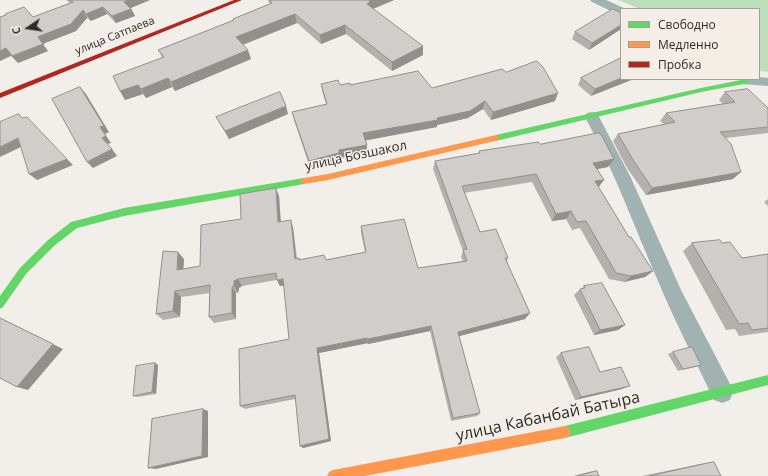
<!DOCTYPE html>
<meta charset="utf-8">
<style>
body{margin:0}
#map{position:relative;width:768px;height:476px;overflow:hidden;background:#f2eeea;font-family:"Open Sans",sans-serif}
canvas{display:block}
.legend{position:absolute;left:620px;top:8px;width:140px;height:72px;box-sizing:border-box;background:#f5eee6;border:1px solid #a5a09a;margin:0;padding:5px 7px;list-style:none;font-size:12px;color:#2d2b28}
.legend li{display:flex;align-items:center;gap:8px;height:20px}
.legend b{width:20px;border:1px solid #a5a09a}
.north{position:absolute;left:8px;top:8px;width:40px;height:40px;-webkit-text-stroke:3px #f5eee6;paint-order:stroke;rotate:257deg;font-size:11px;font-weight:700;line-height:16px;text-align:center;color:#2d2b28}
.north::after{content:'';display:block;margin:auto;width:14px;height:18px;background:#2d2b28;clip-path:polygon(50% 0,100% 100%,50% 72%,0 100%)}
</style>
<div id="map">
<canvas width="768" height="476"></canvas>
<ul class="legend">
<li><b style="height:5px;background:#63d668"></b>Свободно</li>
<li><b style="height:5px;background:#ff974d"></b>Медленно</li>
<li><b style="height:5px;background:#b3261e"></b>Пробка</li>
</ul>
<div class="north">С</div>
</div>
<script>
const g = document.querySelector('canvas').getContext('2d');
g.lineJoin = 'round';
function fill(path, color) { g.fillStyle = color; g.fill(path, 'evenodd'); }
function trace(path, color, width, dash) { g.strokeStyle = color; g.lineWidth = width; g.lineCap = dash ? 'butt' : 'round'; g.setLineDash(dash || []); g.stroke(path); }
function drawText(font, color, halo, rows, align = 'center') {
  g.font = font + ' "Open Sans",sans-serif'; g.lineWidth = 3; g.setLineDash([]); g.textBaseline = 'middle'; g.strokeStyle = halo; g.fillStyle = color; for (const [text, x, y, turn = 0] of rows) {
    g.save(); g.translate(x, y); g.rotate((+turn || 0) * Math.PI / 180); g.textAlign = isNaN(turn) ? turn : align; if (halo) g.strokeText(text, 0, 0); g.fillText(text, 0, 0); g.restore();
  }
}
const green = new Path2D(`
 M618,0h150v72l-9,-1v-62h-119z`);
const street = new Path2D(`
 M590,0h16l20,9h-5v6l-4,-1 -25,-12z
 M759,77l9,1v8l-26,-2 -2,-3 1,-2h18z
 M592,112l5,1 34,65 50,112 49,94 3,8 -3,8 -8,3 -8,-3c-19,-40 -39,-78 -56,-119 -24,-55 -44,-111 -73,-164l2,-4z`);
const fast = new Path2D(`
 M746,79h3v4l-48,9 -205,49 -4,-3 4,-3 205,-47z
 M304,178l4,3 -4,3 -180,32 -47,12 -23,18 -28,28 -23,33 -3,2v-13l20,-28 28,-28 23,-18 53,-14z
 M768,375v10l-203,53 -4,-2 -2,-4 2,-4 4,-2z`);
const slow = new Path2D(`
 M496,135l4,3 -1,2 -171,40 -24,4 -4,-3 4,-3 24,-4z
 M565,426l4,2 2,4 -2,4 -4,2 -200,38h-38l2,-4 4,-2z`);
const jam = new Path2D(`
 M234,0h8l-242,98v-5z`);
const wall = new Path2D(`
 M66,0h84l-19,8 4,8 -19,7 -9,-9 -16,7 -4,-3 -11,13 -31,12 -2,2 5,6 -30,12 -7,-7 -11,5 6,-46 27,2 37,-14z
 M273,0h121l-21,9 50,46 -31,16 -46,-37 -25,10 -24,-21 -54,22 8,14 -76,32 -3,-4 -26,11 -3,-4 -18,6 -5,-9 42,-34 -4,-7 75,-29v-2l37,-15 -1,-3z
 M621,13v16l-32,21 -17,-11 3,-7z
 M621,58l-30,38 -13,-11 3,-7z
 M506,72l49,29 -64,19 -8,-11 -15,9 -31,7v2l-72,13 2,13 -27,5v3l-30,7 -16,-48 -2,-8 34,-8 -4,-13 -1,-7 19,1 92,3z
 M725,92l43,16v25l-42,5 7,41 -87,16 -19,-27 -14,-27 5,-7 46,-10 -4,-3 6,-8 57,-9 -4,-4z
 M288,114l-59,25 -9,-15 -4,-7z
 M540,144l68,23 -11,2 2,19 30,49 24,34 -8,6 -21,5 -15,-3 -29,-51 -8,2 -6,-11 -14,2 -20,-39 -68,11 16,39 28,26 -1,3 18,58 -66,17 21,77 -3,3 -26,5 -21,-90 -62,13v-1l-49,10 12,88 -28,7 -8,-49 -50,10 -5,-3 49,-67 -5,-53h-4l-3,-6 -35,6 -3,2 -1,5h-2v26l-22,4 -5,-6 1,-24 -29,4 -1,20 -17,3 -7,-6 28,-55 -1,10 17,-3 41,-47 38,-23 2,26 12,5 4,31h2l1,2h26l39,-8 -4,-19v-7l57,42 45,-7 -2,-4 2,-6 -30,-82 2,-8 44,-8v-2z
 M768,199v7l-4,-4z
 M692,243h30l20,15 26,-4v78l-29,4 -4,-7 -9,1 -43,-79z
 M584,286l41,39 -7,5 -24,5 -20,-40 6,-6h1z
 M673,352l28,13 -5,2 -18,4 -10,-17z
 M561,353l39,19 22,17 -47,11 -19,-43z
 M155,363l3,2 -2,29 -19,3 -4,-1z
 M714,462l7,14h-79l58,-12z
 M597,471l2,5h-26l16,-4z`);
const shadedWall = new Path2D(`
 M129,0h21l-22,9 -4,-7z
 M372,0h22l-24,10 -3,-6 2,-3z
 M103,7l4,7 -16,7 -5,-7z
 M131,9l4,7 -19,7 -4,-7z
 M83,10l4,8 -11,13 -31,12 -2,2 -5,-8 2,-1z
 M295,14l2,9 -58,23 -3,-9z
 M345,25l1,9 -25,10 -1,-9z
 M621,25v4l-32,21 3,-7z
 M43,44l5,7 -30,12 -6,-7z
 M423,46v9l-31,16v-9z
 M6,48l6,7 -12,6v-10z
 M248,50l3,9 -76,32 -4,-9z
 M168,78l4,9 -26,11 -5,-9z
 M621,78v1h13l-43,17 4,-7z
 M138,85l5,9 -18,6 -5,-9z
 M80,87l6,7 23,38 -4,2 6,9 -4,1 -5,-6z
 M558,93l-3,8 -64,19 2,-8z
 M485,101l-2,8 -15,9 -31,7v2l-74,14v-8l74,-15z
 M286,106l2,8 -59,25 -4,-8z
 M18,138l7,7 -25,12v-10z
 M367,145v8l-27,5v3l-30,7 -1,-7 30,-11z
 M112,149l5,7 -24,12 -6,-6z
 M67,159l6,6 -36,15 -8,-6z
 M614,159l-6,8 -20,4 5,-8z
 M741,172l-8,7 -87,16 6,-7z
 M604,180l-6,8 -3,-7z
 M276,188l3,8 2,33 -3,-7z
 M571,211l-5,8 -14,2 4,-7z
 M291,220l2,7 4,39 -2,-7z
 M178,252l6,7 -1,17 -6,-6z
 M653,271l-8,6 -21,5 7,-6z
 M238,279l4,7 -3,2 -1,5 -4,-7v-5z
 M283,279l3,6 -6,1 -3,-6z
 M232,287l4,6v26l-4,-6z
 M175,291l6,6 -1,20 -7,-6z
 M530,313l-5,6 -69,18 2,-5z
 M0,318l63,31 -35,41 -11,-3z
 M625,325l-7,5 -24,5 6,-5z
 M431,326l-1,5 -62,13v-5z
 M367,338l1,5 -49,10 12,88 -28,7 -3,-2 17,-98z
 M155,363l3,2 -2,29 -4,-2z
 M630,386l-8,3 -47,11 6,-3z
 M203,409l5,2v46l-52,12 -8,-1z`);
const building = new Path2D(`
 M70,0h59l-5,2 7,7 -19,7 -9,-9 -17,7 -3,-4 -12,14 -31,12 -2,1 5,7 -31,12 -6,-8 -6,3v-34l6,-2 -1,-1 19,-7 9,10 40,-15z
 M273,0h99l-3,1 1,1 -3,2 56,42 -31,16 -47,-37 -25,10 -25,-21 -59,23 12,13 -77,32 -3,-4 -27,11 -3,-4 -18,6 -7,-15 51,-19 -6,-7 76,-30 -1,-1 39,-16 -3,-2z
 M613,9l8,4v12l-29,18 -17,-11z
 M621,58v20l-26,11 -14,-11z
 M537,61l6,6 15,26 -65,19 -8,-11 -15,10 -33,7 1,2 -75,13 4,12 -28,5v3l-30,8 -17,-49 35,-8 -6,-20 17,-4 2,5 10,-2v2l68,-14 14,17 70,-19 4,3z
 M80,87l24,39 -4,1 6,9 -4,2 10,11 -25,13 -35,-63z
 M748,89l20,19v19l-48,5 11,12 10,28 -89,16 -19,-28 -15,-26 57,-12 -9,-9 69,-11 -10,-10z
 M280,92l6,14 -61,25 -9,-14z
 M19,114l3,4 5,-1 40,42 -38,15 -11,-36 -18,9v-25z
 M599,133l3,3 12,23 -21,4 11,17 -9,1 34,56h2l22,34 -22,5 -15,-3 -30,-52 -9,1 -6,-11 -15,3 -20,-40 -74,12 18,46 16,-3 12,29h-3l25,55 -72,19 22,81 -27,5 -22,-92 -63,13 -1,-1 -50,10 12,91 -29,7 -5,-51 -55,11 -1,-57 50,-10 -6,-60 -6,1 -1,-7 -38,6 -4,2v5l-2,1v26l-23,4 1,-32 -35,6 -2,20 -17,3 7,-63 15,1 -1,18 23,-4 1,-41 40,-6 -1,-25 36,-6 2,34 13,-2 4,39 4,-1v2l25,-5 2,5 40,-8 -5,-26 43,-7 14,49 49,-7 -4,-11 4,-1 -32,-88 45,-8 -1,-2 59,-9 2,2z
 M720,240l2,3 8,-1 12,16 26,-4v74l-16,2 -4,-7 -9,1 -47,-81z
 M602,283l23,42 -25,5 -20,-41 5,-1 -1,-2z
 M0,318l53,26 -36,43 -17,-9z
 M589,347l11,25 21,-5 9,19 -49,11 -20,-44z
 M692,347l9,18 -18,4 -10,-17z
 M155,363l-3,29 -19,4 3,-30z
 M203,409l-1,47 -54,12 4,-49z
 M714,462l7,14h-72z
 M597,471l2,5h-22z`);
const farStreetnames = [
 ["улица Сатпаева",115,36,-22]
];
const streetNames = [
 ["улица Бозшакол",356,156,-12]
];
const nearStreetnames = [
 ["улица Кабанбай Батыра",548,417,-12]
];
fill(green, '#bddeba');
fill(street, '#a0b2b1');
fill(fast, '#63d668');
fill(slow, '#ff974d');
fill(jam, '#b3261e');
fill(wall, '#b3b0ae');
fill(shadedWall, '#92908d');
fill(building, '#d0cdca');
trace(building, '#92908d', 1);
drawText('11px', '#2d2b28', '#f5eee6', farStreetnames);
drawText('13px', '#2d2b28', '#f5eee6', streetNames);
drawText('16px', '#2d2b28', '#f5eee6', nearStreetnames);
</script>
